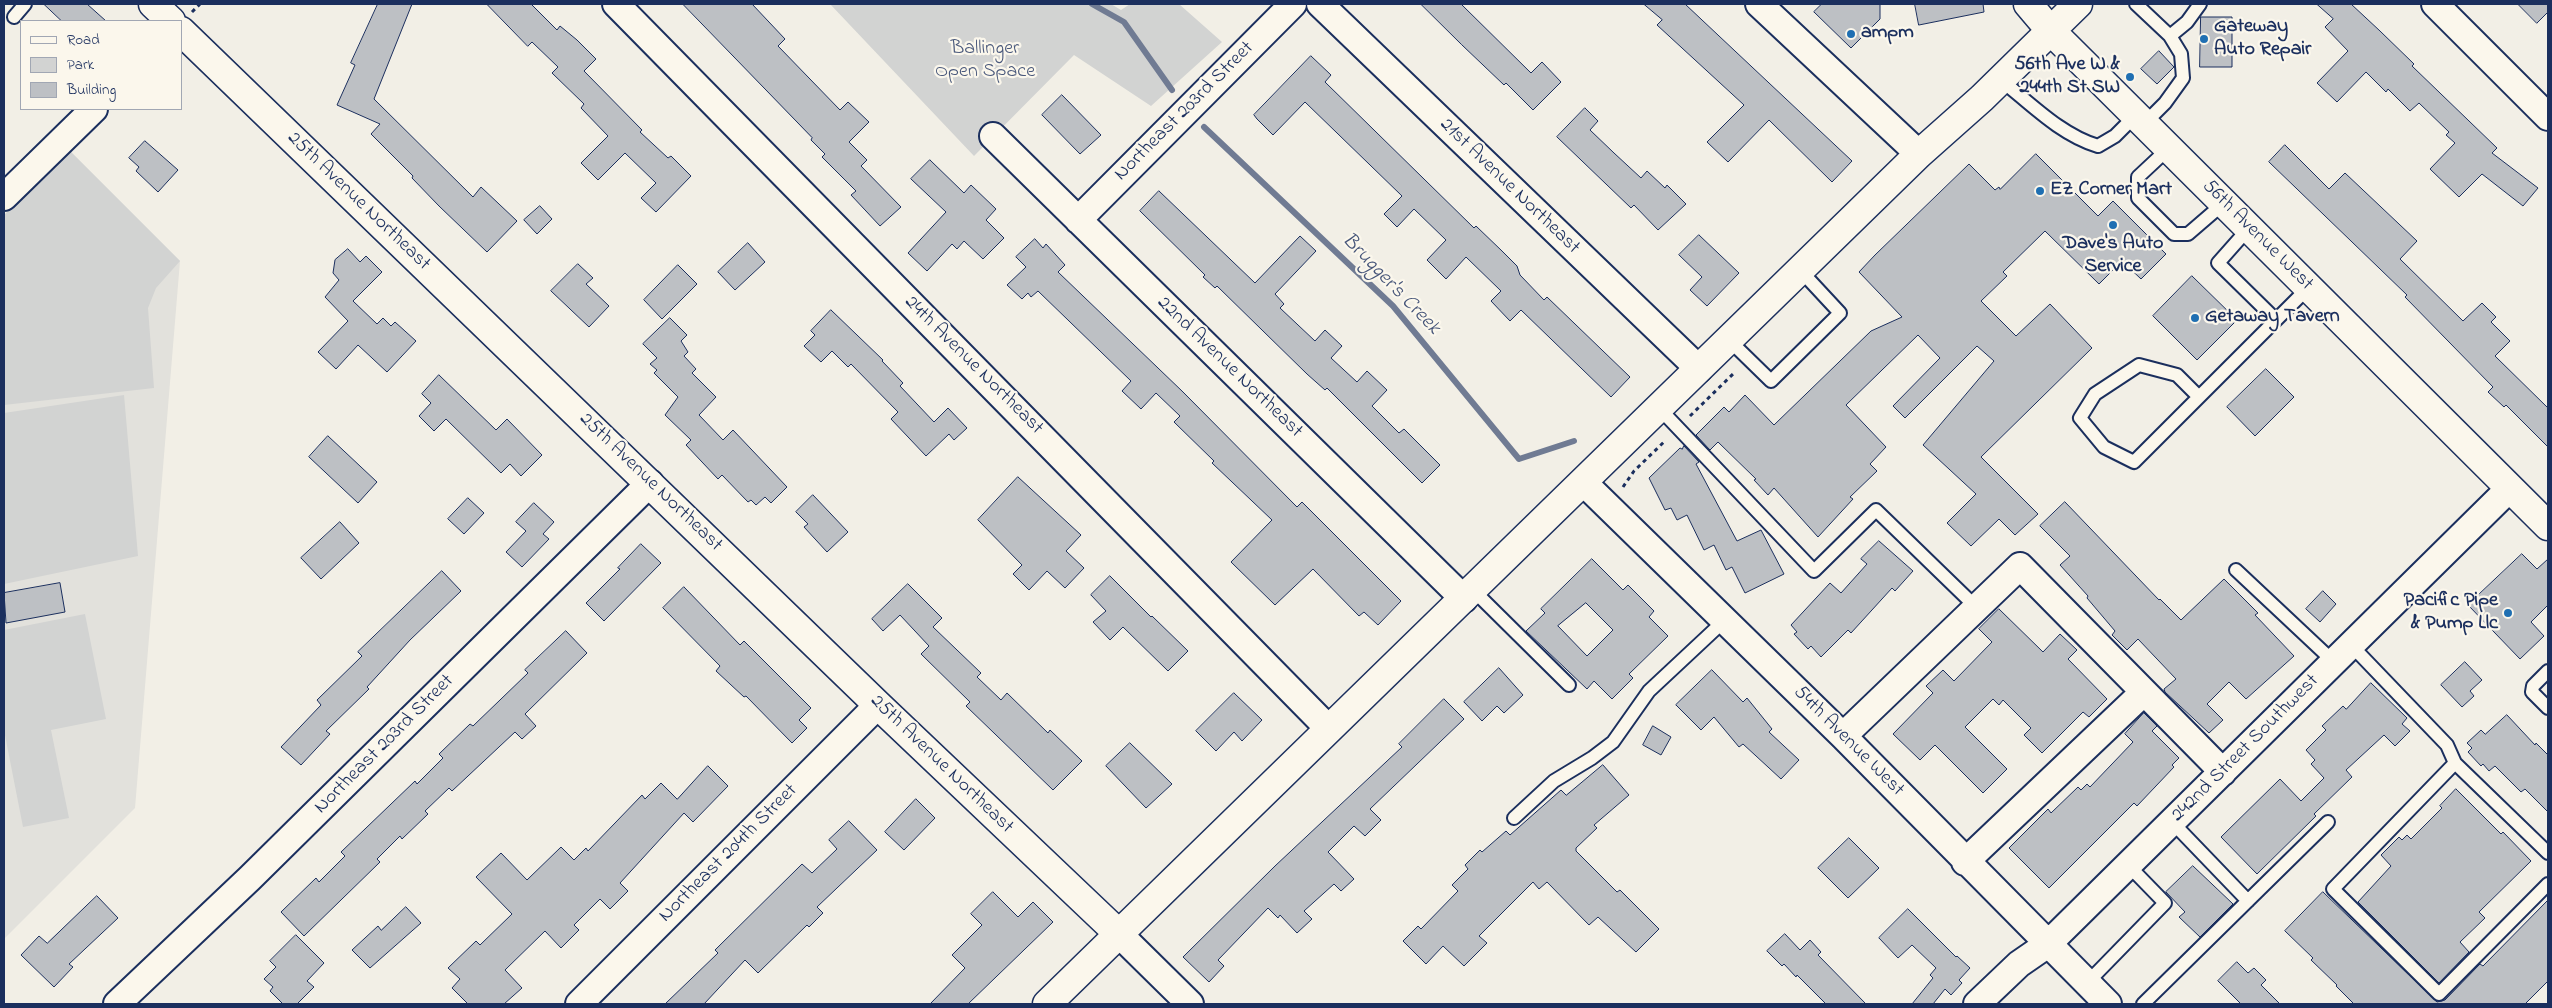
<!DOCTYPE html>
<style>
body{margin:0}
#map{position:relative;width:2552px;height:1008px;overflow:hidden;background:#f2efe6;font-family:"Indie Flower",sans-serif}
canvas{display:block}
.frame{position:absolute;inset:0;border:5px solid #1b2f5e;pointer-events:none}
.legend{position:absolute;left:20px;top:20px;width:162px;height:90px;box-sizing:border-box;background:#fbf7ec;border:1px solid #a1a7b3;margin:0;padding:6px 9px;list-style:none;font-size:15px;color:#1b2f5e}
.legend li{display:flex;align-items:center;gap:10px;height:25px}
.legend b{width:25px;border:1px solid #a1a7b3}
</style>
<div id="map">
<canvas width="2552" height="1008"></canvas>
<div class="frame"></div>
<ul class="legend">
<li><b style="height:6px;background:#fbf7ec"></b>Road</li>
<li><b style="height:14px;background:#d2d3d2"></b>Park</li>
<li><b style="height:14px;background:#bdc0c4"></b>Building</li>
</ul>
</div>
<script>
const g = document.querySelector('canvas').getContext('2d');
g.lineJoin = 'round';
function fill(path, color) { g.fillStyle = color; g.fill(path, 'evenodd'); }
function trace(path, color, width, dash) { g.strokeStyle = color; g.lineWidth = width; g.lineCap = dash ? 'butt' : 'round'; g.setLineDash(dash || []); g.stroke(path); }
function drawText(font, color, halo, rows, align = 'center') {
  g.font = font + ' "Indie Flower",sans-serif'; g.lineWidth = 4.5; g.setLineDash([]); g.textBaseline = 'middle'; g.strokeStyle = halo; g.fillStyle = color; for (const [text, x, y, turn = 0] of rows) {
    g.save(); g.translate(x, y); g.rotate((+turn || 0) * Math.PI / 180); g.textAlign = isNaN(turn) ? turn : align; if (halo) g.strokeText(text, 0, 0); g.fillText(text, 0, 0); g.restore();
  }
}
const built = new Path2D(`
 M69,150l111,111 -45,547 -131,131v-723z`);
const green = new Path2D(`
 M830,4h281l10,6 9,-6h49l43,38 -71,64 -77,-51 -100,101z
 M69,150l111,111 -24,27 -8,20 6,80 -150,17v-190z
 M124,395l14,161 -134,28v-171z
 M85,614l21,105 -55,11 18,88 -46,9 -19,-97v-100z`);
const stream = new Path2D(`
 M1092,4l32,18 48,68
 M1204,127l189,179 126,153 55,-18`);
const building = new Path2D(`
 M44,4h43l19,17h-44z
 M378,4h34l-38,95 99,98 8,-10 36,34 -30,31 -48,-46 -27,-28 1,-2 -42,-42 9,-10 -43,-19 18,-40 -4,-2z
 M487,4h44l26,26 3,-4 17,14 19,19 -12,12 58,59 -2,2 28,26 3,-2 20,20 -35,36 -15,-14 15,-15 -31,-30 -27,27 -17,-17 27,-27 -27,-28 3,-4 -32,-31 6,-6 -26,-25 -4,4z
 M683,4h69l33,35 -7,7 62,64 8,-8 21,20 -20,20 18,18 -6,6 40,41 -21,19 -29,-31 5,-4 -34,-34 3,-3 -14,-14 1,-2z
 M1421,4h40l70,69 11,-11 19,20 -28,28 -27,-27 -2,2 -42,-40z
 M1644,4h41l167,157 -20,21 -63,-62 -41,42 -21,-20 37,-37 -87,-80 5,-5z
 M1822,4h58v15l-29,29 -37,-36z
 M1915,4h68l1,8 -65,13z
 M2317,4h34l29,27 34,33 -2,2 85,82 -5,5 46,35 -15,18 -41,-32 -23,23 -29,-28 25,-26 -9,-8 3,-3 -30,-29 -9,8 -22,-22 -2,3 -20,-20 -29,30 -20,-19 31,-32 -23,-24 8,-8z
 M2518,4h30v8l-11,11z
 M2201,17h31v50h-32z
 M2159,51l15,16 -17,17 -16,-15z
 M1311,56l20,19 -6,7 149,146 2,-2 26,25 15,15 3,9 24,25 3,-3 83,80 -19,20 -90,-87 -11,11 -19,-20 10,-10 -35,-34 -20,22 -19,-19 19,-20 -32,-31 -17,18 -13,-13 18,-18 -97,-94 -32,33 -16,-16 -3,-4z
 M1062,95l39,40 -21,19 -38,-39z
 M1585,108l13,13 -8,9 24,23 27,25 6,-7 18,17 2,-3 19,19 -28,26 -24,-25 -3,3 -74,-71z
 M145,141l33,29 -20,22 -22,-21 3,-4 -10,-9z
 M2285,145l44,44 16,-16 72,68 -17,18 63,62 19,-18 14,14 -5,5 19,19 -15,15 53,52v39l-42,-42 -2,2 -16,-15 5,-5 -88,-90 2,-2 -138,-133z
 M2036,154l62,62 15,-15 53,53 -25,25 -19,-18 -23,23 -54,-53 -42,41 4,4 -26,25 35,35 34,-32 42,44 -111,109 57,57 -23,21 -16,-16 -28,27 -24,-23 29,-29 -53,-49 71,-84 -17,-15 -72,72 -12,-12 47,-48 -22,-23 -72,70 40,42 -16,17 7,7 -27,26 3,2 -35,38 -44,-49 -6,7 -14,-15 2,-1 -38,-37 -8,8 -14,-15 28,-28 5,5 16,-17 29,30 97,-94 31,-14 -43,-45 16,-17 94,-91 26,26 4,-3 1,2z
 M930,160l34,33 7,-8 25,24 -10,11 18,18 -21,21 -19,-18 -7,8 -5,-5 -25,27 -19,-18 38,-41 -35,-33z
 M1159,191l96,92 45,-47 16,15 -41,43 9,10 -4,4 35,33 10,-11 17,16 -11,12 26,24 10,-11 20,19 -15,16 27,27 5,-4 36,36 -18,18 -95,-95 -2,2 -18,-16 -90,-88 -2,2 -12,-11 2,-2 -65,-64z
 M540,206l12,13 -15,15 -13,-14z
 M1699,235l40,38 -32,33 -17,-16 12,-13 -23,-22z
 M1035,239l8,9 3,-4 19,21 -7,7 125,120 114,115 5,-5 99,99 -23,24 -14,-13 -5,4 -46,-47 -38,36 -44,-43 41,-42 -60,-57 2,-2 -40,-39 6,-6 -24,-23 -15,16 -19,-18 9,-10 -93,-90 -7,6 -3,-4 -6,6 -15,-14 19,-18 -10,-10z
 M748,243l17,19 -30,28 -17,-18z
 M348,249l12,13 6,-6 16,16 -29,29 24,23 6,-6 8,8 4,-4 21,19 -29,31 -29,-27 -22,24 -18,-17 30,-31 -23,-24 14,-17 -6,-7 2,-13z
 M578,264l15,14 -7,6 23,22 -20,21 -38,-36z
 M678,265l19,19 -35,35 -18,-19z
 M2192,276l45,44 -40,40 -44,-44z
 M831,310l52,50 -1,1 21,22 -3,3 34,36 14,-14 19,20 -13,12 -5,-6 -23,22 -35,-37 7,-7 -47,-48 -3,3 -16,-16 -11,11 -17,-16 11,-11 -4,-4z
 M670,318l17,17 -6,6 7,11 -4,4 12,13 -4,4 24,24 -17,18 24,25 10,-10 54,57 -16,16 -6,-6 -9,8 -5,-5 -3,2 -26,-27 -4,4 -32,-34 5,-5 -26,-25 13,-18 -24,-24 3,-3 -7,-6 7,-6 -14,-14z
 M2266,369l28,28 -39,39 -28,-29z
 M439,375l57,55 11,-11 35,36 -21,21 -11,-12 -9,9 -55,-54 -12,12 -15,-15 12,-13 -9,-9z
 M328,436l49,46 -19,21 -49,-46z
 M1684,446l15,16 -3,2 41,77 24,-11 23,44 -39,19 -13,-26 -6,3 -12,-25 -10,5 -17,-35 -10,5 -6,-12 -6,2 -16,-32 31,-30 2,1z
 M1018,477l63,58 -15,16 18,17 -19,20 -18,-17 -18,19 -16,-16 9,-9 -44,-45z
 M813,495l35,37 -21,20 -23,-25 4,-3 -12,-12z
 M468,498l16,15 -20,21 -16,-15z
 M2065,502l94,98 1,-1 21,21 43,-41 34,34 -3,2 39,41 -48,43 -17,-17 -22,22 16,16 -14,13 -44,-41 -1,-3 12,-10 -38,-40 -11,11 -15,-15 3,-4 -28,-33 1,-2 -28,-31 10,-9 -30,-30z
 M534,503l20,19 -11,12 6,5 -27,28 -16,-15 20,-21 -10,-9z
 M340,522l19,21 -38,36 -20,-21z
 M1879,541l34,30 -18,20 -3,-3 -41,45 -3,-3 -27,27 -10,-11 -3,3 -14,-15 3,-2 -6,-7 39,-42 11,10 26,-29 -6,-5z
 M641,544l20,19 -57,58 -18,-18 34,-34 -2,-1z
 M2522,554l15,15 11,-10v46l-17,17 13,14 -24,23 -52,-54z
 M1592,559l31,31 5,-5 26,26 -5,6 19,19 -39,38 4,4 -21,21 -18,-18 -7,8 -61,-58 19,-18 -4,-4zM1586,603l27,27 -26,26 -29,-30z
 M442,571l19,20 -51,49 -43,47 2,2 -43,42 4,3 -29,31 -20,-18 40,-42 -4,-5 45,-44 -4,-4z
 M1110,576l41,41 1,-1 36,35 -20,20 -45,-44 -13,13 -17,-18 13,-11 -15,-16z
 M60,583l5,29 -59,11 -2,-30z
 M908,584l34,34 -9,9 48,46 -4,4 24,23 6,-7 41,40 2,-3 32,31 -29,29 -87,-84 4,-4 -49,-48 8,-8 -29,-31 -17,16 -11,-12z
 M684,587l56,58 4,-4 67,67 -12,12 8,8 -15,15 -46,-47 -2,1 -28,-26 4,-5 -57,-58z
 M2323,591l13,13 -16,18 -14,-13z
 M1999,609l44,43 17,-18 17,16 -9,9 39,40 -18,18 -6,-5 -41,41 -18,-18 7,-7 -28,-28 -4,5 -6,-6 -28,28 42,42 -24,24 -48,-48 -15,15 -27,-26 40,-41 -7,-7 17,-16 11,11 38,-39 -13,-13z
 M566,631l21,22 -62,61 11,12 -14,13 -7,-7 -63,59 -3,-3 -24,23 3,3 -26,25 -2,-3 -23,23 3,3 -76,74 -23,-24 35,-34 3,4 26,-26 -4,-4 74,-71 2,3 26,-26 -4,-4 31,-30 3,2 55,-53 -3,-3z
 M2465,662l17,18 -12,11 4,5 -12,11 -21,-22z
 M1499,668l24,27 -19,18 -7,-7 -15,15 -18,-19z
 M1712,670l31,32 4,-4 25,31 -3,3 30,28 -18,19 -38,-35 -4,3 -25,-30 -13,13 -25,-25z
 M2371,683l36,35 -5,6 8,7 -15,15 -11,-11 -38,35 6,7 -38,37 2,2 -59,58 -36,-37 59,-58 21,22 23,-23 -13,-14 4,-4 -9,-10 20,-20 -4,-4 21,-20 3,3z
 M1234,693l28,27 -20,21 -8,-9 -18,19 -20,-20z
 M1444,699l20,20 -94,90 11,11 -16,16 -11,-10 -26,26 26,27 -13,12 -7,-7 -30,27 8,8 -15,14 -17,-18 -2,3 -10,-10 -50,52 6,6 -15,16 -26,-25 92,-91 127,-119 -3,-3z
 M2144,713l13,13 -5,5 27,27 -7,7 2,2 -37,39 -3,-3 -85,85 -40,-40 39,-39 3,4 27,-26 3,3 6,-6 3,3 43,-45 -8,-8z
 M2507,715l28,30 1,-2 12,12v57l-23,-23 -4,3 -26,-26 -6,5 -6,-7 -2,2 -13,-14 4,-4 -5,-5 14,-13 4,4z
 M1653,726l18,11 -10,18 -18,-10z
 M1130,743l42,41 -26,24 -40,-42z
 M1603,765l26,30 -35,30 3,3 -21,20v3l41,41 3,-2 39,39 -23,23 -38,-35 -9,8 -42,-43 -8,7 -6,-7 -54,54 8,7 -23,23 -21,-20 -17,18 -23,-23 15,-15 3,3 37,-38 -6,-6 16,-16 -3,-4 15,-15 2,2 24,-21 4,4 51,-45 5,5z
 M708,766l20,20 -35,36 -9,-9 -64,70 8,8 -18,18 -10,-10 -26,26 5,5 -18,18 -16,-17 -40,39 17,18 -18,16h-36l-16,-16 8,-9 -12,-11 28,-27 4,4 32,-31 -36,-37 25,-24 26,27 34,-33 13,13 12,-12 2,3 54,-56 3,4 16,-16 16,16z
 M2456,789l45,45 2,-2 28,29 -52,51 6,6 -25,24 9,10 -30,31 -81,-81 33,-36 -10,-11 18,-18 3,3 5,-5 4,4 31,-31 -2,-2z
 M916,799l19,19 -31,32 -19,-18z
 M849,821l28,29 -60,57 6,6 -14,14 -2,-2 -49,48 -13,-13 -41,44h-39l53,-51 -3,-3 87,-86 10,9 25,-24 -8,-9z
 M1849,838l30,30 -31,30 -30,-30z
 M2193,866l40,38 -33,33 -21,-20 6,-5 -19,-20z
 M993,892l25,25 15,-15 20,20 -85,82h-38l35,-36 -13,-13 30,-30 -11,-11z
 M2323,892l114,110 8,-2 35,-36 3,2 65,-66v81l-23,23h-171l-18,-18 1,-1 -26,-25 2,-2 -28,-27z
 M97,896l21,22 -49,46 4,3 -19,20 -33,-32 18,-19 8,7z
 M406,907l15,16 -51,45 -18,-18 26,-24 3,4z
 M1908,909l48,48 1,-1 13,12 -11,12 3,3 -11,12 -6,-6 -12,15h-21l21,-26 -3,-3 6,-7 -24,-23 -14,13 -19,-20z
 M1785,934l15,16 10,-10 11,12 -3,3 48,49h-40l-29,-29 -1,2 -12,-13 -2,2 -15,-15z
 M296,935l28,28 -17,18 7,6 -17,17h-14l-13,-13 3,-4 -9,-8 12,-12 -6,-6z
 M2237,962l11,11 6,-5 12,12 -5,5 19,19h-39l-23,-23z`);
const path = new Path2D(`
 M192,12l8,-8
 M1690,416l43,-42
 M1623,487l11,-16 32,-31`);
const service = new Path2D(`
 M2136,4l34,32 11,18 2,24 -18,25 -21,21
 M14,17l11,-13
 M2170,36l17,-14 13,-18
 M2001,80c30,24 60,55 97,66l17,-10 21,-21
 M2169,148l-31,29v21l36,36h14l36,-31
 M2249,228l-31,35 58,57
 M1729,340l42,41 69,-68 -39,-42
 M2199,397l-22,-22 -38,-10 -44,29 -15,24 24,29 30,15 175,-175
 M1659,408l155,163 62,-61 101,98
 M2236,570l98,92
 M1473,590l96,95
 M2351,645l96,100 8,18 93,90
 M2548,671l-15,15 -1,6 16,16
 M2455,763l-122,126 106,105 109,-110
 M1514,818l40,-37 38,-23 21,-16 36,-51 76,-71
 M2172,822l76,79
 M2087,983l78,-80 -37,-38
 M2143,1004l185,-182`);
const minor = new Path2D(`
 M616,4l713,725
 M1320,4l379,365
 M1759,4l160,150
 M2435,4l113,113
 M993,136l471,463
 M4,197l90,-88
 M1078,220l215,-216
 M1584,483l259,253 265,268
 M1843,736l177,-170 203,206
 M1965,862l179,-170
 M1119,934l71,70
 M117,1004l133,-126 400,-395
 M579,1004l299,-299
 M1977,1004l42,-40 29,-20 462,-456`);
const tertiary = new Path2D(`
 M153,4l18,17
 M2028,4l22,26
 M181,31l697,674 241,229`);
const secondary = new Path2D(`
 M2050,30l498,496
 M1047,1004l872,-850 63,-56 96,-94`);
const markers = [
 [1851,34,5,"#1f6fb2"],
 [2204,39,5,"#1f6fb2"],
 [2130,77,5,"#1f6fb2"],
 [2040,191,5,"#1f6fb2"],
 [2113,225,5,"#1f6fb2"],
 [2195,318,5,"#1f6fb2"],
 [2508,613,5,"#1f6fb2"]
];
const poiNames = [
 ["Gateway",2214,28],
 ["Auto Repair",2214,51],
 ["ampm",1861,34],
 ["56th Ave W &",2120,66,"right"],
 ["244th St SW",2120,89,"right"],
 ["EZ Corner Mart",2050,191],
 ["Dave's Auto",2113,245,"center"],
 ["Service",2113,268,"center"],
 ["Getaway Tavern",2205,318],
 ["Pacific Pipe",2498,602,"right"],
 ["& Pump Llc",2498,625,"right"]
];
const parkNames = [
 ["Ballinger",985,50],
 ["Open Space",985,73]
];
const streetNames = [
 ["Northeast 203rd Street",1185,112,-45],
 ["21st Avenue Northeast",1509,187,44],
 ["25th Avenue Northeast",358,202,44],
 ["56th Avenue West",2257,236,45],
 ["24th Avenue Northeast",973,366,45],
 ["22nd Avenue Northeast",1229,368,44],
 ["25th Avenue Northeast",650,483,44],
 ["54th Avenue West",1848,742,45],
 ["Northeast 203rd Street",385,745,-45],
 ["242nd Street Southwest",2246,749,-45],
 ["25th Avenue Northeast",941,765,44],
 ["Northeast 204th Street",729,854,-45]
];
const waterNames = [
 ["Brugger's Creek",1390,285,46]
];
fill(built, '#e2e1dc');
fill(green, '#d2d3d2');
trace(stream, '#707b93', 6);
fill(building, '#bdc0c4');
trace(building, '#1b2f5e', 1);
trace(service, '#1b2f5e', 16);
trace(minor, '#1b2f5e', 30);
trace(tertiary, '#1b2f5e', 31);
trace(secondary, '#1b2f5e', 31);
trace(path, '#1b2f5e', 3, [4, 4]);
trace(service, '#fbf7ec', 12);
trace(minor, '#fbf7ec', 26);
trace(tertiary, '#fbf7ec', 28);
trace(secondary, '#fbf7ec', 28);
for (const [x, y, r, color] of markers) { const dot = new Path2D(); dot.arc(x, y, r, 0, 2 * Math.PI); g.fillStyle = color; g.fill(dot); trace(dot, '#fbf7ec', 2); }
drawText('bold 20px', '#1b2f5e', '#fbf7ec', poiNames, 'left');
drawText('20px', '#49587b', '#fbf7ec', parkNames);
drawText('20px', '#1b2f5e', '#fbf7ec', streetNames);
drawText('italic 21px', '#465579', '#fbf7ec', waterNames);
</script>
